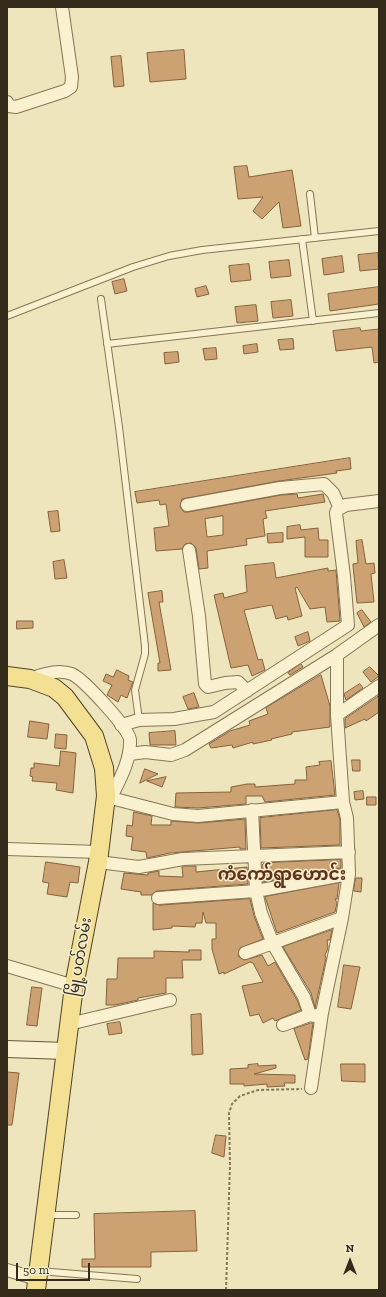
<!DOCTYPE html>
<meta charset="utf-8">
<style>
body{margin:0}
#map{position:relative;width:386px;height:1297px;overflow:hidden;background:#eee5bd;font-family:"Zilla Slab",serif}
canvas{display:block}
.frame{position:absolute;inset:0;border:8px solid #352b1b;pointer-events:none}
.north{position:absolute;left:330px;top:1241px;width:40px;height:40px;-webkit-text-stroke:3px #f5eecd;paint-order:stroke;rotate:0deg;font-size:11px;font-weight:700;line-height:16px;text-align:center;color:#352b1b}
.north::after{content:'';display:block;margin:auto;width:14px;height:18px;background:#352b1b;clip-path:polygon(50% 0,100% 100%,50% 72%,0 100%)}
.scale{position:absolute;left:16px;top:1263px;width:74px;height:18px;box-sizing:border-box;border:2px solid #352b1b;border-top:0;padding-left:5px;font-size:12px;line-height:14px;white-space:nowrap;color:#352b1b;-webkit-text-stroke:3px #f5eecd;paint-order:stroke}
</style>
<div id="map">
<canvas width="386" height="1297"></canvas>
<div class="frame"></div>
<div class="north">N</div>
<div class="scale">50 m</div>
</div>
<script>
const g = document.querySelector('canvas').getContext('2d');
g.lineJoin = 'round';
function fill(path, color) { g.fillStyle = color; g.fill(path, 'evenodd'); }
function trace(path, color, width, dash) { g.strokeStyle = color; g.lineWidth = width; g.lineCap = dash ? 'butt' : 'round'; g.setLineDash(dash || []); g.stroke(path); }
function drawText(font, color, halo, rows, align = 'center') {
  g.font = font + ' "Zilla Slab","Noto Sans Myanmar",serif'; g.lineWidth = 3; g.setLineDash([]); g.textBaseline = 'middle'; g.strokeStyle = halo; g.fillStyle = color; for (const [text, x, y, turn = 0] of rows) {
    g.save(); g.translate(x, y); g.rotate((+turn || 0) * Math.PI / 180); g.textAlign = isNaN(turn) ? turn : align; if (halo) g.strokeText(text, 0, 0); g.fillText(text, 0, 0); g.restore();
  }
}
const building = new Path2D(`
 M184,50l2,29 -36,3 -3,-29z
 M121,56l3,30 -10,1 -3,-30z
 M247,166l2,11 43,-7 9,56 -18,2 -4,-26 -17,17 -9,-8 10,-14 -25,2 -4,-32z
 M378,253l1,16 -19,2 -2,-16z
 M342,256l2,16 -20,3 -2,-16z
 M289,260l2,16 -20,2 -2,-16z
 M249,264l2,16 -20,2 -2,-16z
 M124,279l3,12 -12,3 -3,-12z
 M206,286l3,8 -12,3 -2,-8z
 M379,287v17l-49,7 -2,-17z
 M291,300l2,16 -20,2 -2,-16z
 M256,305l2,16 -21,2 -2,-16z
 M360,328l1,3 18,-2v33l-5,1 -2,-16 -36,4 -3,-20z
 M293,339l1,10 -14,1 -2,-10z
 M257,344l1,8 -14,2 -1,-8z
 M216,348l1,11 -12,1 -2,-11z
 M178,352l1,10 -14,2 -1,-11z
 M350,458l1,11 -15,2 1,2 -58,8 -97,18 -2,8 4,5h4l93,-17 16,-1 1,4 25,-4 2,8 -60,9 2,7 -4,1 2,17 -19,3 1,6 -40,6 1,17 -9,1 -3,-21 -5,-5 -6,1 -3,5 -26,2 -2,-23 15,-2 -3,-22 -6,1 -1,-5 -22,3 -2,-11zM223,516v19l-16,2 -2,-18z
 M58,511l2,20 -9,1 -3,-20z
 M300,525l1,5 17,-2 1,12h9v17h-23v-20l-18,2v-12z
 M283,533v9l-15,1 -1,-9z
 M362,540l4,24 8,-1 1,10 -4,1 3,28 -17,1 -4,-37v-2l5,-1 -2,-22z
 M64,560l3,18 -12,1 -2,-17z
 M274,563l2,15 52,-10v3l8,-1 4,51 -13,1 -2,-15 -15,2 -13,-22 -2,1 7,28 -14,4 -1,-4 -11,3 -4,-14 -28,5 14,50 4,-1 3,11 -13,6 -4,-11 -17,3 -17,-73 9,-2 1,5 23,-6 -2,-26z
 M162,591l1,11h-4l12,68 -13,1v-8h2l-12,-70z
 M362,610l9,12 -7,5 -7,-14z
 M17,621h16v7l-16,1z
 M308,632l2,9 -12,5 -3,-9z
 M301,664l2,3 -13,8 -2,-2z
 M370,667l9,9 -8,6 -8,-10z
 M117,670l12,6 -1,4 5,2 -6,16 -6,-3 -3,7 -11,-7 5,-10 -9,-4 3,-7 7,3z
 M321,675l9,31v21l-38,5v2l-21,5 1,1 -19,4v-2l-20,6 -1,-3 -21,3 -2,-4 21,-13 20,-6 -1,-4 19,-7 -2,-6z
 M360,684l3,4 -17,12 -2,-6z
 M194,693l5,14 -11,2 -5,-12z
 M379,696v16l-13,9 -1,-2 -20,9v-9z
 M30,721l19,3 -2,15 -19,-2z
 M175,731l1,14h-26l-1,-12z
 M56,734l11,1 -1,14 -11,-1z
 M61,751l15,2 -3,40 -17,-3 1,-7 -25,-2 1,-4 -3,-1 1,-8h3v-5l25,3z
 M352,760h8v11h-7z
 M331,761l4,34 -70,7 -3,-6h-16v8l-48,4 -23,-1 1,-14 55,-1v-5l16,-3h8v3l40,-3v-4h12l-1,-13 14,-2 -1,-3z
 M145,769l13,5 -18,9z
 M166,777l-4,10 -15,-6z
 M363,791l1,8 -9,1 -1,-8z
 M367,797h9v8h-9z
 M337,810l3,9v26l-79,3 -1,-30z
 M134,812l18,4 -1,9h20v-4l28,2 46,-4 1,30h-6v-2l-70,6 -23,5 -1,-6 -15,-2 2,-13 -7,-1 1,-11 5,1z
 M341,860v8l-78,14 -1,-17 2,-2z
 M46,862l34,5 -2,16 -8,-1 -3,15 -20,-3 2,-11 -6,-1z
 M184,866h12v6l51,-5 1,17 -91,7 -6,4h-10v-3l-20,-3 3,-16 24,2v-2l11,-2v5l24,1 -1,-10z
 M356,878h6l-1,14 -7,-1z
 M339,883l-2,16h-2l2,4 -2,9 -58,21 -12,-36z
 M250,899l4,17 9,23 -23,9 -2,8 6,4 18,-5 6,11 7,-4 22,38 4,10 -26,11 -2,-3 -10,5 -4,-9 -9,2 -8,-30 21,-4 -10,-19 -3,-1 -26,12v-2l-5,2 -7,-25v-10h4v-16h-10l-3,-11 -1,11h-6l-1,4 -23,-1v2l-19,2v-27l6,2z
 M332,930l-2,10h-3l1,8 -3,7 1,3 -11,50 -4,-15 -28,-46z
 M189,950h12v10h-19l1,18h-17v15l-28,5v2l-23,5h-9l1,-26h10l1,-21h36v-7l35,1z
 M344,965l16,2 -9,42 -13,-2z
 M32,987l10,1 -5,38 -10,-1z
 M201,1014l2,40 -11,1 -1,-40z
 M120,1022l2,11 -13,2 -2,-11z
 M311,1023h2l-5,36 -3,1 -11,-31z
 M258,1064v2l18,-1v3l-22,6 41,1v8h-11l1,3 -18,1v-3l-23,2v-2h-14v-15l18,-1v-3z
 M341,1064h24v18l-23,-1z
 M7,1072l12,1 -7,52h-5z
 M216,1135l10,1 -2,21 -12,-4z
 M195,1211l2,40 -46,1v15h-69v-8h13l-1,-45z`);
const path = new Path2D(`
 M226,1290l4,-125 -1,-52 3,-9 8,-8 18,-6 44,-1`);
const lane = new Path2D(`
 M310,194l5,44
 M302,239l11,82
 M101,299l18,128 26,219v8l-10,36 4,30
 M7,316l126,-49 36,-11 33,-6 177,-19
 M107,344l272,-31
 M47,1215h29
 M39,1271l98,8`);
const street = new Path2D(`
 M7,102l2,4 7,1 49,-16 6,-4 1,-10 -10,-70
 M187,505l93,-17 44,-4 9,9 7,15
 M189,550l10,66 6,68 3,3 17,-4 13,-1 9,9
 M337,655v60l6,87 4,16 2,56
 M30,679c12,-5 29,-10 42,-5 12,6 58,55 58,66 1,22 -13,44 -22,64
 M337,715l42,-29
 M121,725l18,-5 35,-1 40,-7 134,-87 -4,-49 -8,-63 1,-3 9,-5 33,-4
 M130,754l15,-2 26,3 14,-5 152,-95 42,-30
 M111,798l62,16 25,2 145,-14
 M252,810l4,81 5,22 12,31 31,53 6,18
 M7,849l92,3
 M98,862l41,5 44,-8 166,-7
 M158,898l98,-7 93,-17 -7,44 -20,95 -7,3 -5,-1 -27,10
 M245,953l97,-35
 M7,966l67,20
 M69,1024l101,-24
 M311,1088l11,-75
 M7,1270l30,9`);
const secondary = new Path2D(`
 M7,1049l59,2`);
const primary = new Path2D(`
 M7,676l23,3 24,9 11,9 29,39 10,32 2,28 -8,66 -24,124 -38,304`);
const streetNames = [
 ["မြို့ပတ်လမ်း",80,957,-80]
];
const quarterNames = [
 ["ကံကော်ရွာဟောင်း",282,875]
];
fill(building, '#cda272');
trace(building, '#85613c', 1);
trace(lane, '#867556', 8);
trace(street, '#867556', 14);
trace(secondary, '#67563a', 18);
trace(primary, '#53422b', 20);
trace(path, '#867556', 2, [3, 2]);
trace(lane, '#f9f1d0', 6);
trace(street, '#f9f1d0', 12);
trace(secondary, '#f9f1d0', 16);
trace(primary, '#f3e093', 18);
drawText('15px', '#352b1b', '#f5eecd', streetNames);
drawText('bold 17px', '#62311a', '#f5eecd', quarterNames);
</script>
